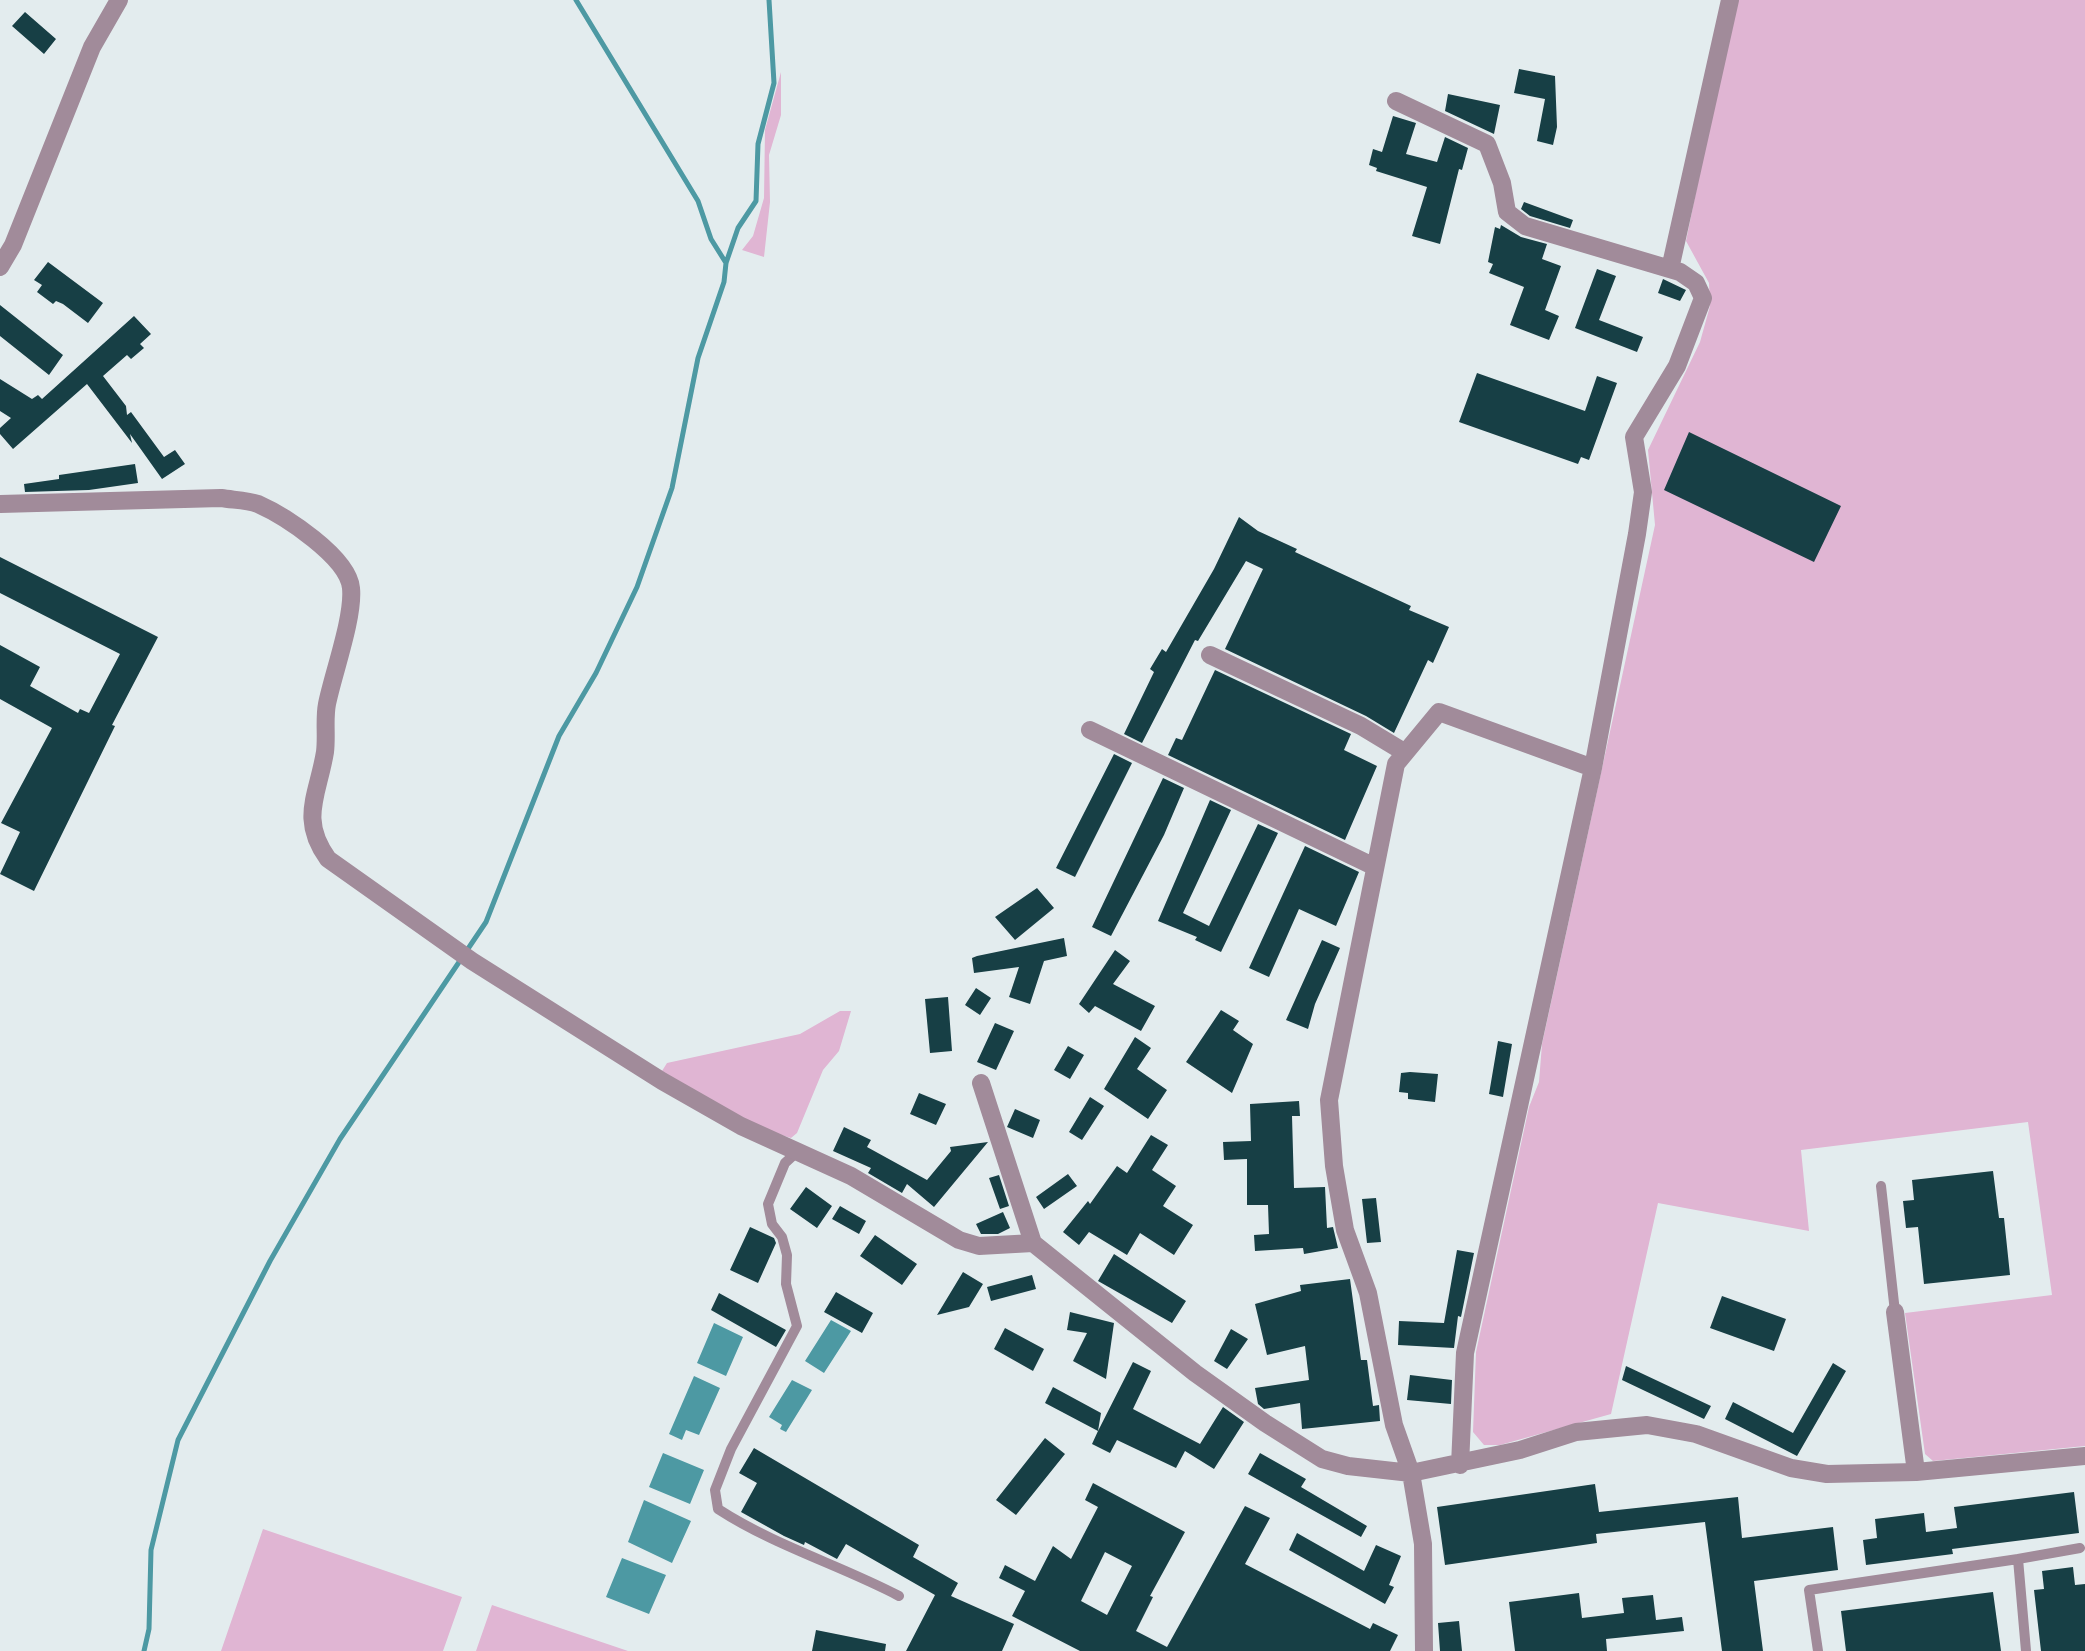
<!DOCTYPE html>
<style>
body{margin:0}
canvas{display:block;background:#e3ecee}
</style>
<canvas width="2085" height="1651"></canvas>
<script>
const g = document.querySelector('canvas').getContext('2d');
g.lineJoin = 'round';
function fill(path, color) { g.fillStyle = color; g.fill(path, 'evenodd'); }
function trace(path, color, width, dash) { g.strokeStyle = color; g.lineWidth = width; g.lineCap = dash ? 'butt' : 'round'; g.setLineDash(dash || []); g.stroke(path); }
const green = new Path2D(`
 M1738,0h347v1446l-152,15 -8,-7 -20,-141 147,-18 -24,-173 -227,28 8,81 -151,-28 -47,211 -111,31h-16l-11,-13 3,-80 53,-245 10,-25 3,-38 113,-519 -7,-75 52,-108 10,-36 -1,-23 -23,-42 41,-202z
 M781,72v43l-12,40 1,47 -6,55 -22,-7 11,-14 11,-38 1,-68z
 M840,1011h11l-12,40 -16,19 -26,63 -6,5 -51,-16 -78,-51 5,-8 133,-29z
 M263,1529l199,68 -19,54h-222z
 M492,1605l136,46h-152z`);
const water = new Path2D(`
 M831,1320l20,11 -27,42 -19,-12z
 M714,1323l29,14 -17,39 -29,-13z
 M694,1376l26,12 -21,47 -13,-5 -4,10 -13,-6z
 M792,1380l20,10 -26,42 -6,-3 2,-4 -13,-8z
 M663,1453l41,17 -14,34 -41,-17z
 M644,1500l47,21 -19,42 -44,-21z
 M622,1558l44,17 -17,39 -43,-17z`);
const stream = new Path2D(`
 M576,0l122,201 13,38 15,24
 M144,1651l5,-22 2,-79 27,-110 92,-179 70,-122 146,-217 73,-186 37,-63 41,-86 35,-99 26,-130 26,-76 2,-19 12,-35 18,-27 2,-57 16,-61 -5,-83`);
const building = new Path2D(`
 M25,12l31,27 -12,15 -32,-28z
 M1519,69l36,7 2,51 -4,18 -16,-4 8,-42 -31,-6z
 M1448,94l52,11 -6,29 -49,-23z
 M1393,116l23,7 -10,31 31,8 8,-25 23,11 -6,22 -3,-1 -19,75 -28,-8 15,-49 -51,-16 1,-3 -8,-3 4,-16 9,3z
 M1524,202l49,18 -3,8 -40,-12 -9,-7z
 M1501,225l20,12 26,7 -5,15 19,7 -16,44 14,6 -10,24 -39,-15 14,-38 -35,-14 4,-9 -5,-2 7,-35 5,2z
 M48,262l55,41 -15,20 -25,-19 -7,-3 -3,3 -16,-12 5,-7 -8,-5z
 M1597,269l19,7 -17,44 44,17 -6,15 -62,-24z
 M1663,279l23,11 -6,11 -22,-8z
 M0,305l63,50 -14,20 -49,-39z
 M134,316l17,18 -11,10 4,4 -13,11 -4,-4 -24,21 23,30 1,9 4,-3 33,45 11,-7 10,14 -23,15 -32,-45 2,9 -45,-59 -74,65 -13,-15v-6l11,-10 -11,-7v-32l32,20 6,-4 4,4z
 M1477,373l108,38 12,-35 20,7 -28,77 -8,-3 -3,7 -119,-42z
 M1689,432l152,74 -27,56 -150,-72z
 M135,464l3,19 -49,7 -64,2 -1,-8 35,-5v-4z
 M1239,517l19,14 39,18 -2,3 116,54 -2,4 40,17 -16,36 -5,-3 -34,73 -28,-17 -141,-67 38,-80 -17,-8 -48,80 -3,-1 -53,103 -18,-9 30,-62 -4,-3 12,-20 4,3 48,-83z
 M0,557l158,80 -46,88 3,1 -81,165 -34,-17 20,-42 -19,-9 51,-95 -52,-29v-54l40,22 -10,19 48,27 2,-4 9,4 31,-59 -120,-61z
 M1215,670l136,64 -7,16 33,16 -32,74 -177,-85 8,-17 6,2z
 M1114,754l18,9 -57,114 -19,-9z
 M1163,778l21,10 -20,47 -53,101 -19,-9z
 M1210,800l21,10 -48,103 26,13 49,-102 20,9 -57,119 -26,-12 2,-3 -39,-16z
 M1305,846l54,26 -23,54 -37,-17 -30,68 -20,-9z
 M1037,888l17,20 -39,32 -20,-23z
 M1064,938l3,18 -23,5 -14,43 -21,-7 10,-30 -45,6 -2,-15 5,-2z
 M1322,940l18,8 -25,56 -7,25 -22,-9z
 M1115,950l15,11 -17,23 42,22 -14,25 -46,-25 -6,7 -10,-9z
 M976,988l15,10 -11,17 -15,-10z
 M948,997l4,54 -22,2 -5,-54z
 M1221,1010l18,11 -6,9 20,14 -21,49 -46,-31z
 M995,1023l19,8 -18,39 -19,-8z
 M1135,1037l16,11 -14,21 30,21 -19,29 -44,-30z
 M1498,1041l14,3 -9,53 -14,-3z
 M1068,1046l16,9 -14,24 -16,-9z
 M1410,1072l28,2 -3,28 -27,-3v-6l-9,-1 2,-19z
 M919,1093l27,11 -10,21 -26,-11z
 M1090,1097l14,9 -22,34 -13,-8z
 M1299,1101l1,15h-8l2,72 31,-1 2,41 6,-1 5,21 -34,6 -1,-6 -48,3 -1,-16 15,-1 -1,-29h-21v-46l-23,1 -1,-18 28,-1 -1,-37z
 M1015,1109l25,11 -7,18 -26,-11z
 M844,1127l27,13 -4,7 60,33 24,-29 -1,-4 38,-5 -54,65 -27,-23 -5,9 -34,-20 3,-5 -38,-17z
 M1151,1135l17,10 -16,25 24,16 -13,20 30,19 -19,30 -34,-22 -13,22 -38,-23 -10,13 -16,-13 25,-31 2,3 27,-38 10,7z
 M1993,1171l6,47h5l6,57 -86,9 -6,-57 -12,1 -3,-27 11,-1 -2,-20z
 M1068,1174l9,12 -33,23 -8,-12z
 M999,1175l10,31 -9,3 -11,-31z
 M806,1187l26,19 -15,22 -27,-19z
 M1376,1198l5,44 -14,1 -5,-44z
 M840,1206l26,15 -7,13 -27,-15z
 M1003,1212l7,16 -12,6h-17l-5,-10z
 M750,1227l24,11 2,5 -18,40 -28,-13z
 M875,1235l42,29 -15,21 -42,-29z
 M1457,1250l17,3 -13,64 -3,-1 -4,32 -56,-3 1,-24 45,2z
 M1114,1254l72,47 -14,22 -74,-42z
 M963,1272l20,12 -14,23 -32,8z
 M1032,1275l4,14 -45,12 -4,-14z
 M1350,1279l11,81h6l6,46 6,-1 1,16 -78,8 -2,-26 -36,6 -6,-5 -3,-16 54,-8 -4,-34 -38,9 -12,-51 46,-13 -1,-6z
 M836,1292l37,21 -11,20 -38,-21z
 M719,1293l67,37 -10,17 -65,-37z
 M1722,1296l64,23 -12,32 -64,-23z
 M1070,1312l44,11 -8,56 -33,-18 14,-28 -20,-3z
 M1005,1328l39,21 -11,22 -39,-22z
 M1231,1329l17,10 -21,30 -13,-8z
 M1133,1362l18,9 -18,38 67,35 23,-37 21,15 -30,47 -29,-18 -9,17 -59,-28 -7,13 -18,-9 6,-13 -53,-28 8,-16 48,26 -3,18z
 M1833,1363l13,8 -49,85 -72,-37 8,-17 60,31z
 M1626,1366l85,40 -7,13 -82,-39z
 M1410,1375l42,5 -1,24 -44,-4z
 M1045,1438l20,16 -49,61 -20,-15z
 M754,1448l165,97 -6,12 45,26 -7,13 63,28 -12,27h-96l29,-56 -89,-51 -9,15 -32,-17 -1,3 -20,-9 -43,-24 16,-29 -18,-10z
 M1260,1453l46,26 -5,8 66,39 -6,11 -113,-63z
 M1093,1483l92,49 -35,64 3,1 -17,34 31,16 78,-141 25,12 -25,46 125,65 3,-6 25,12 -8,16h-310l-68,-35 13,-25 -26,-13 6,-13 30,16 18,-35 18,13 27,-52 -13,-7zM1105,1552l27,14 -25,49 -26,-14z
 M1595,1484l4,28 139,-15 4,41 91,-11 5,43 -84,11 9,70h-41l-17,-129 -109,12 1,9 -152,22 -8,-58z
 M2074,1492l5,41 -127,16 1,5 -87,11 -3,-25 14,-2 -2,-19 49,-6 2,19 31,-4 -3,-21z
 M1297,1533l67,38 12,-26 25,11 -12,29 5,2 -9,17 -96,-54z
 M2073,1567l2,18 10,-1v67h-44l-7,-61 10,-1 -2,-18z
 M1993,1592l8,59h-155l-5,-40z
 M1579,1593l3,25 42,-5 -2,-15 31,-3 3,25 26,-3 2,14 -78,8 1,12h-92l-6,-49z
 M1459,1621l3,30h-22l-2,-28z
 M816,1630l70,14 -1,7h-73z`);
const service = new Path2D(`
 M798,1151l-13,12 -17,41 4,20 10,13 5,18 -1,29 11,42 -66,123 -16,41 3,19c57,37 122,56 181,87
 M1881,1186l14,126
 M1818,1651l-9,-61 209,-31
 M2026,1651l-8,-92 62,-11`);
const minor = new Path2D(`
 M1396,101l91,43 15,39 5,29 18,14 155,46 16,11 7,15 -26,68 -43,71 9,55 -6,42 -44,234 -128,585 -5,112
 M0,267l13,-22 79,-198 27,-47
 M1670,269l60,-269
 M0,504l221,-6c12,2 26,2 37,6 27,12 90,53 93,84 3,29 -18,86 -24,116 -3,15 0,32 -2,48 -7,43 -26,67 3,107l144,102 190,120 79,45 110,50 108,64 20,6 54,-3 162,130 70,50 57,36 26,7 63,7 109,-23 56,-18 71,-7 49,9 95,34 36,6 89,-2 169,-16
 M1210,655l151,71 43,26
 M1090,730l285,137
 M981,1083l52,160
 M1895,1312l21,160
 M1424,1651l-1,-107 -12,-71 -17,-48 -26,-132 -23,-63 -11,-64 -5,-66 67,-336 43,-52 154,56`);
fill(green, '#e0b5d3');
fill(water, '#4d99a3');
trace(stream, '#4d99a3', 5);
fill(building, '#173f45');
trace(service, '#a18b9a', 10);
trace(minor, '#a18b9a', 18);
</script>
